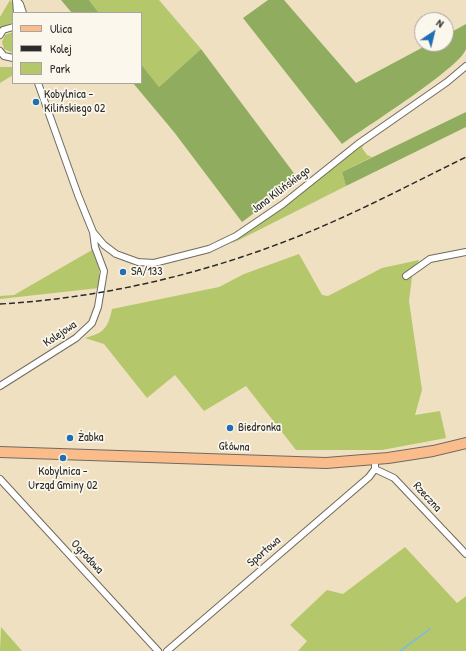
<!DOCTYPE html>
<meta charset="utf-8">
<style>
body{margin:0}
#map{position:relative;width:466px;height:651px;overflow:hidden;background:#efe0c1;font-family:"Patrick Hand",sans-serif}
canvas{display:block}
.legend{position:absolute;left:12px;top:12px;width:130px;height:72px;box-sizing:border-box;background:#fbf7ec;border:1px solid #a8a59f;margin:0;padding:5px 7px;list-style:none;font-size:12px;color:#2b2b2b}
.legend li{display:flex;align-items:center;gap:8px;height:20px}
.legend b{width:20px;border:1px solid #a8a59f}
.north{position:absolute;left:414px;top:12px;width:40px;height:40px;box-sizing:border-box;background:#fbf7ec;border:1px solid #a8a59f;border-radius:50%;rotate:35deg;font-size:11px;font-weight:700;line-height:16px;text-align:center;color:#2b2b2b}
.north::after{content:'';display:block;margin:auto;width:14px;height:18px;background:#1f6fb2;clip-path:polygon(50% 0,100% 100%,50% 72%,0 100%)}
</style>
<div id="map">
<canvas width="466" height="651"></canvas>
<ul class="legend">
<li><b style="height:5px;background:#f9bc8a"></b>Ulica</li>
<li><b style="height:5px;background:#2b2b2b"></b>Kolej</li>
<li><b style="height:11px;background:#b4c76b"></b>Park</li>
</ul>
<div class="north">N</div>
</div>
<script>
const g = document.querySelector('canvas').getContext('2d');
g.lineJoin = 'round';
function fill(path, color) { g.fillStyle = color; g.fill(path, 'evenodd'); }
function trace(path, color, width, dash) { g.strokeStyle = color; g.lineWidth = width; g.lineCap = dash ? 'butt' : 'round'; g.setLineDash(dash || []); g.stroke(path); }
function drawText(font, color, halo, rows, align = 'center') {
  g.font = font + ' "Patrick Hand",sans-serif'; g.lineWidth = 3.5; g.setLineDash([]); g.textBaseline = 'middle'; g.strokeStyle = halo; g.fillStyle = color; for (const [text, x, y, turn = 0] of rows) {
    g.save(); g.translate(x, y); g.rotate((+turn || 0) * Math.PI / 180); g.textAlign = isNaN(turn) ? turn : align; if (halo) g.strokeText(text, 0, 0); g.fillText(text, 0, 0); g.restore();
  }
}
const green = new Path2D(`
 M10,0l4,4 1,9h-2v9l-13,6v-11z
 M89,0h70l42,49 -42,38 -18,-23v-51h-42z
 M13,32v21l-9,-4 -2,-7 3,-7z
 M0,67h13v8l-13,8z
 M364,144l-2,4 5,7 5,2 -30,15 4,14 -115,58 60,-43z
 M92,250l7,19v19l-99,11v-3l14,-1z
 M299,254l23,41 6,1 54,-28 37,-8 -7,17 -3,24 13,89 -7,25 25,-4 6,27 -64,12h-86l-50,-64 -42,25 -29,-36 -28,23 -43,-54 -19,-6c19,-5 23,-10 27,-29l107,-22 25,-13z
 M405,547l52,56 9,-7v55h-168l9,-10 -17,-16 37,-35 16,4z
 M1,627l21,24h-22z`);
const forest = new Path2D(`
 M61,0h28l10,13h-27z
 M268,0h16l72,83 73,-39h17v-9l20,-11c0,8 0,18 0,25 -5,18 -103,80 -124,95l-99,-126z
 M201,49l98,131 -57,42 -68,-90 -41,-49h8v-19l18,23z
 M466,112v15l-120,59 -4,-14z`);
const stream = new Path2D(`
 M400,651l30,-22`);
const minor = new Path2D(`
 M16,0l4,4 3,9
 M16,0l1,13
 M0,35l3,-5 10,-3
 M0,51l4,5 9,2
 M38,83l40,112 15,37 11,13 12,9 22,8 16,1 55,-14 27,-13 47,-32 75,-60 89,-62 19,-16
 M406,276l24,-17 36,-7
 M0,386l76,-48 16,-15 6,-16 6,-36 -9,-24 -2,-15
 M375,469l19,9 72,76
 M0,479l158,172
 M167,651l202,-174 6,-8v-10`);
const primary = new Path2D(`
 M0,452l326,11 62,-5 45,-7 33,-8`);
const rail = new Path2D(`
 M0,304c101,-6 200,-29 294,-66 59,-23 115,-53 172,-81`);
const markers = [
 [36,102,4,"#1f6fb2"],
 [123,272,4,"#1f6fb2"],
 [230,428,4,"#1f6fb2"],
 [70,438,4,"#1f6fb2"],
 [63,458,4,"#1f6fb2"]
];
const poiNames = [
 ["Kobylnica -",44,95],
 ["Kilińskiego 02",44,109],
 ["SA/133",131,272],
 ["Biedronka",238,428],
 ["Żabka",78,438],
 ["Kobylnica -",63,472,"center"],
 ["Urząd Gminy 02",63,486,"center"]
];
const streetNames = [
 ["Jana Kilińskiego",281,190,-37],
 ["Kolejowa",60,334,-34],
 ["Główna",234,447,2],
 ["Rzeczna",427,497,47],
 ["Sportowa",264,552,-41],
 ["Ogrodowa",87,557,47]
];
fill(green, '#b4c76b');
fill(forest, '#8fac5f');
trace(stream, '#77b9ed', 1.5);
trace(minor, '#706a60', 8);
trace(primary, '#706a60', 12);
trace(minor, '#fff', 6);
trace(primary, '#f9bc8a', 10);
trace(rail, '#2b2b2b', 1.5, [6, 3]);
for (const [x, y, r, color] of markers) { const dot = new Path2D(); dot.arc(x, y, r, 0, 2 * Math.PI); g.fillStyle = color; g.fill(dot); trace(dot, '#fbf7ec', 1.5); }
drawText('12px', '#2b2b2b', '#fbf7ec', poiNames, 'left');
drawText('12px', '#2b2b2b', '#fbf7ec', streetNames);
</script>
